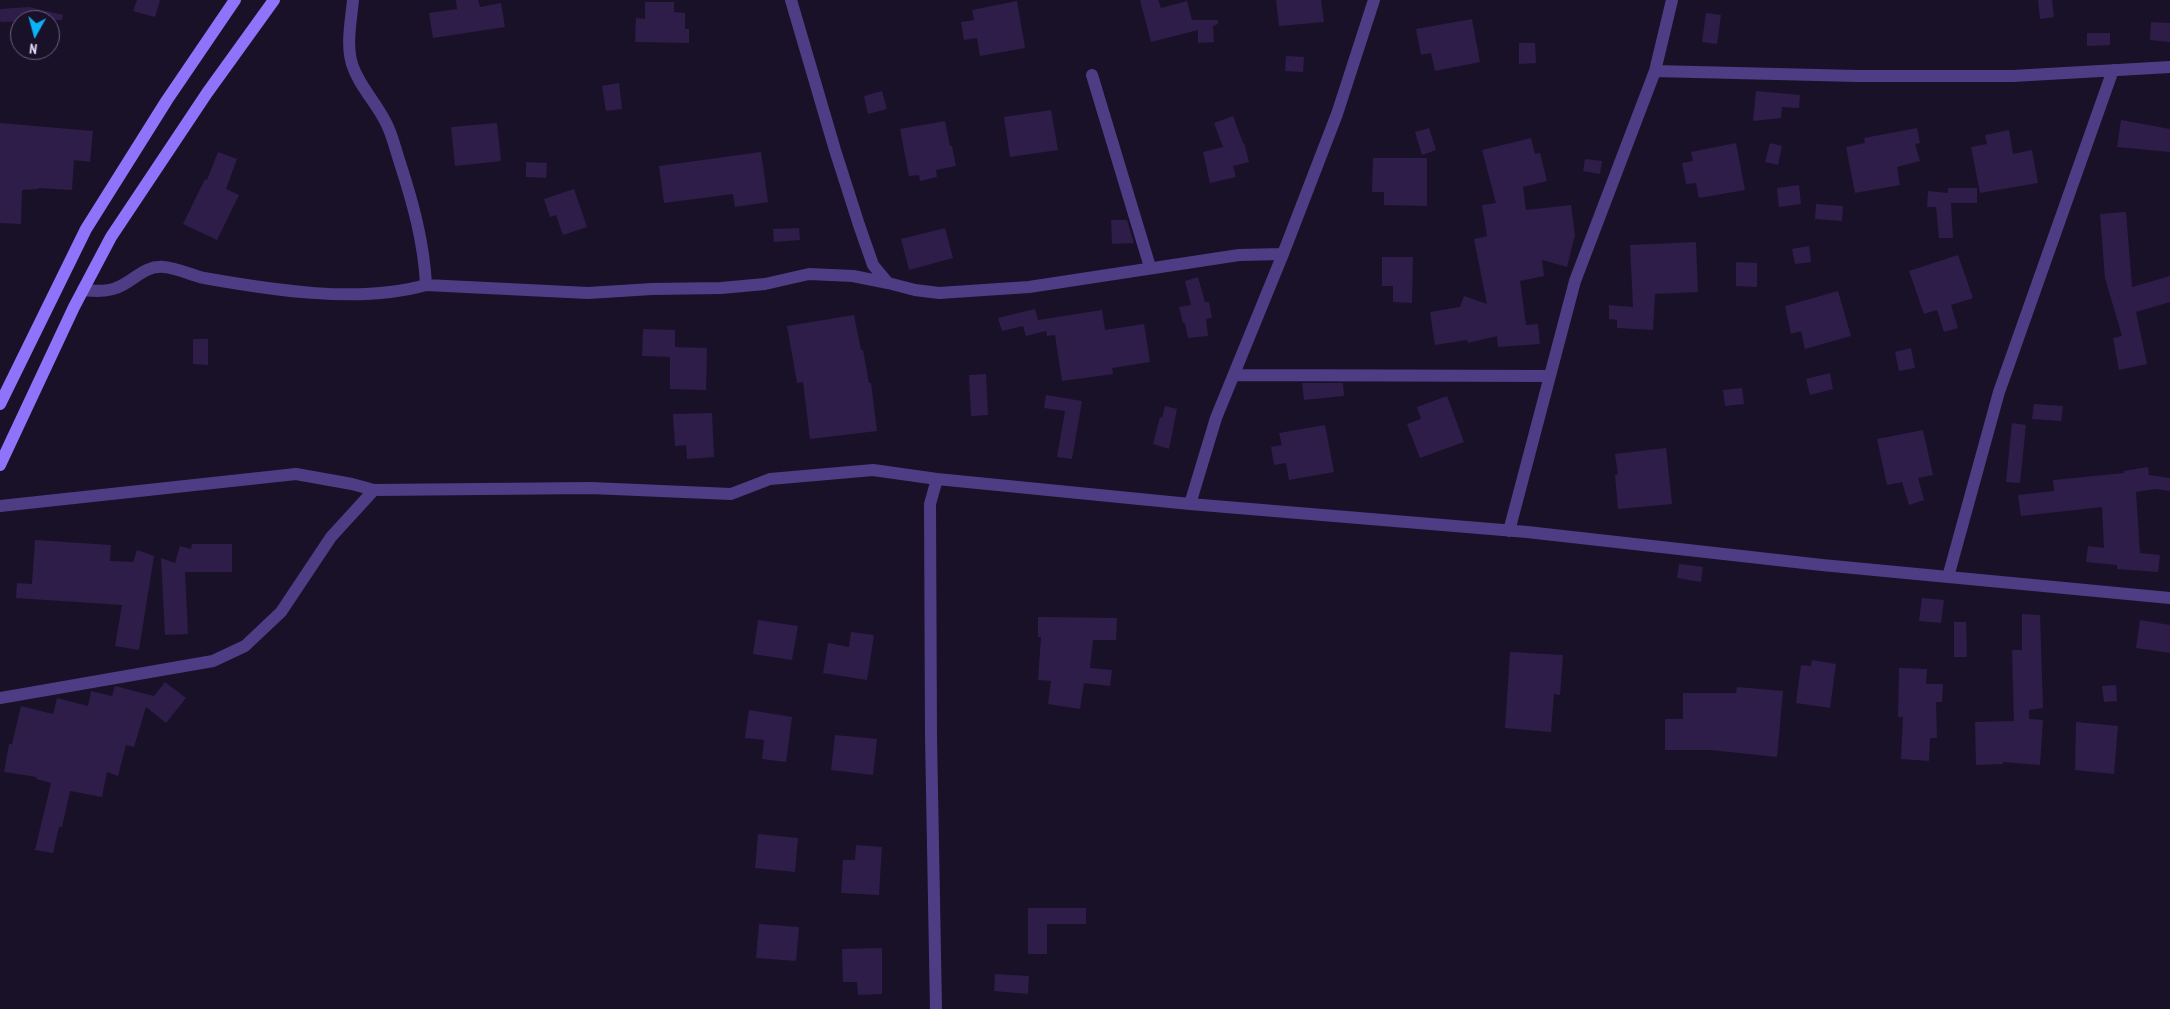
<!DOCTYPE html>
<style>
body{margin:0}
#map{position:relative;width:2170px;height:1009px;overflow:hidden;background:#191128;font-family:"PT Sans Narrow",sans-serif}
canvas{display:block}
.north{position:absolute;left:10px;top:10px;width:50px;height:50px;box-sizing:border-box;background:#191128;border:1px solid #6a617e;border-radius:50%;rotate:187deg;font-size:14px;font-weight:700;line-height:20px;text-align:center;color:#e4d9fe}
.north::after{content:'';display:block;margin:auto;width:18px;height:22px;background:#0bb3f8;clip-path:polygon(50% 0,100% 100%,50% 72%,0 100%)}
</style>
<div id="map">
<canvas width="2170" height="1009"></canvas>
<div class="north">N</div>
</div>
<script>
const g = document.querySelector('canvas').getContext('2d');
g.lineJoin = 'round';
function fill(path, color) { g.fillStyle = color; g.fill(path, 'evenodd'); }
function trace(path, color, width, dash) { g.strokeStyle = color; g.lineWidth = width; g.lineCap = dash ? 'butt' : 'round'; g.setLineDash(dash || []); g.stroke(path); }
const building = new Path2D(`
 M137,0h23l-5,17 -22,-6z
 M456,0h22l2,7 21,-4 4,24 -72,11 -4,-25 28,-4z
 M1140,0h18l3,8 26,-7 5,19h26v4l-5,2 1,16 -16,1v-13l-47,12z
 M1276,0h45l3,22 -45,4z
 M2038,0h14l2,17 -14,2z
 M1017,1l8,47 -45,8 -3,-18 -13,2 -3,-18 13,-2 -2,-10z
 M645,2h29v10l11,1v16h4v14l-54,-1 1,-24 9,1z
 M29,7l34,8 -1,5 -61,2 -1,-2v-11z
 M1706,13l15,2 -4,29 -15,-2z
 M1472,19l8,43 -45,9 -4,-18 -10,2 -5,-26z
 M2151,22l19,1v19l-20,-2z
 M2087,33h23v12l-23,1z
 M1519,43h16l1,20 -17,1z
 M1286,56l18,1 -1,15 -18,-1z
 M619,83l3,26 -16,2 -4,-25z
 M882,91l5,18 -19,5 -4,-18z
 M1756,91l44,4 -1,13 -17,-1 -1,11 -28,3z
 M1051,110l7,40 -48,7 -6,-40z
 M1233,116l10,27h1l5,19 -16,4 3,11 -26,6 -7,-31 20,-5 -9,-24z
 M2121,120l49,9v23l-53,-5z
 M945,121l5,25h2l4,20 -20,4 1,7 -17,4 -1,-6 -10,1 -9,-47z
 M0,123l93,8 -3,31 -16,-2 -2,30 -34,-2v1l-16,1 -1,34 -21,-1z
 M497,123l4,38 -46,5 -4,-39z
 M1429,128l7,22 -14,5 -7,-23z
 M1917,128l3,15 -5,1 5,17 -23,6 3,18 -45,8 -9,-46 19,-4 -1,-5z
 M2009,130l4,24 19,-4 6,33 -58,10 -9,-46 16,-3 -2,-9z
 M1531,138l4,16 5,-1 7,28 -24,6 3,23 45,-5 4,30 -8,32 -25,-7 2,16 -24,5 6,44 12,-1 2,20 -42,3 -1,-11 -29,7 -1,-3 -32,5 -5,-33 30,-5 4,-11 23,8 -13,-65 13,-3 -5,-31 14,-2 -14,-53z
 M1736,143l9,47 -46,8 -3,-15 -10,1 -4,-21 11,-2 -2,-9z
 M1770,143l12,3 -4,19 -13,-3z
 M218,152l19,7 -11,30 13,6 -22,45 -34,-16 22,-45 2,1z
 M761,152l7,50 -33,5 -2,-13 -69,9 -5,-37z
 M1373,158h54v48l-43,-1v-13h-12z
 M1585,159l17,2 -2,13 -17,-3z
 M526,162l21,1 -1,15 -20,-1z
 M1799,185l2,19 -22,3 -2,-19z
 M1948,188h29v15h-26l2,35h-14l-3,-31h-9l1,-16 20,2z
 M574,189l13,38 -24,8 -7,-20 -6,2 -6,-18z
 M1816,204l27,2 -1,15 -27,-2z
 M2126,212l6,75 38,-11v26l-34,10 11,52 -28,6 -6,-32 9,-2 -17,-58 -5,-64z
 M1111,220h16l7,23 -22,1z
 M799,228l1,12 -26,2 -1,-13z
 M945,228l8,30 -44,12 -8,-31z
 M1696,242l2,50 -43,2 -2,36 -36,-2v-8l-8,-1v-14l24,2 -3,-62z
 M1809,246l2,16 -16,2 -3,-15z
 M1958,255l15,43 -22,7 7,23 -14,4 -7,-22 -13,4 -15,-43z
 M1382,257h31l-1,46 -19,-1v-16h-11z
 M1736,262l21,1v24l-21,-1z
 M1198,277l7,25h4l3,16 -6,1 2,17 -20,2 -3,-15h-2l-4,-16 12,-2 -6,-24z
 M1838,291l13,45 -46,13 -4,-18 -10,3 -6,-28z
 M1035,309l3,11 64,-10 3,20 39,-6 6,38 -38,6 1,6 -51,7 -7,-46 -8,1 -1,-5 -20,5 -3,-10 -21,5 -4,-13z
 M854,315l7,35h2l6,33h2l6,48 -67,8 -7,-57 -6,1 -10,-57z
 M643,329l32,1v17l32,1 -1,42 -36,-1v-32l-28,-1z
 M193,339h15v26l-15,-1z
 M1911,348l4,20 -16,3 -4,-19z
 M1830,373l3,16 -23,6 -4,-16z
 M986,374l2,41 -17,1 -2,-41z
 M1302,383h41l1,13 -40,4z
 M1742,388l2,16 -19,2 -2,-16z
 M1046,395l36,6 -10,58 -15,-2 8,-46 -21,-3z
 M1447,396l17,46 -44,16 -13,-34 14,-5 -4,-12z
 M2034,404l29,2 -2,15 -29,-2z
 M1165,406l12,3 -8,40 -16,-5 7,-27 2,1z
 M712,413l2,44 -27,2 -1,-14 -11,1 -2,-32z
 M2012,423l14,2 -6,58 -14,-1z
 M1325,425l9,47 -45,8 -3,-17 -12,2 -3,-18 11,-2 -3,-12z
 M1923,430l10,45 -15,3 6,22 -15,5 -7,-23 -15,3 -10,-46z
 M1666,448l6,56 -54,5 -3,-34 3,-1 -3,-20z
 M2148,467l1,8 21,3v13l-15,-2 -19,3 4,61 20,2 -2,17 -41,-3v-4l-31,-3 2,-16 16,2 -2,-41 -81,9 -3,-21 36,-4 -1,-11 71,-7v-2z
 M35,540l76,5 -1,16 23,1 4,-12 17,6 -15,94 -24,-4 7,-41 -106,-7 1,-15 15,1z
 M192,544h40v28h-47l3,62 -23,1 -4,-77 14,5 5,-17 11,3z
 M1679,564l24,3 -2,15 -24,-4z
 M1922,598l22,2 -3,23 -22,-2z
 M2022,614l18,1 3,93 -14,2v9l14,1 -3,45 -37,-3v2l-27,1 -1,-43 39,-1 -2,-71h10z
 M1038,617l79,1 -1,22h-23l-3,28 22,2 -2,16 -26,-3 -4,26 -32,-5 3,-23 -13,-1 3,-43h-3z
 M758,620l40,6 -6,34 -39,-6z
 M2140,620l30,5v28l-34,-5z
 M1954,622h12l1,35h-13z
 M851,632l23,3 -7,45 -44,-7 5,-30 21,4z
 M1510,652l53,3 -3,40 -6,-1 -3,38 -46,-4z
 M1812,660l24,4 -6,44 -34,-5 5,-38 10,1z
 M1899,668l28,1 -1,15h17l-1,18h-6l1,36h-7l-1,23 -28,-2 2,-42h-5z
 M165,682l21,16 -20,25 -20,-16 -12,40 -8,-2 -8,31 -11,-4 -5,25 -32,-6 -8,36h-3l-6,26 -18,-3 16,-67 -15,-4 1,-2 -33,-5 5,-28h3l9,-38 32,8 4,-16 31,8 3,-15 21,5 3,-10 39,10z
 M2116,685l1,16 -13,1 -2,-16z
 M1737,687l46,4 -6,66 -66,-7h-46v-31h18v-26h53z
 M749,710l43,7 -6,45 -24,-3 2,-19 -19,-2z
 M2076,722l42,4 -4,48 -39,-4z
 M835,735l42,4 -4,36 -42,-5z
 M758,834l40,4 -3,34 -40,-4z
 M856,845l26,2 -3,48 -38,-2 2,-33h12z
 M1028,908h58v16h-39v30h-19z
 M759,924l40,3 -3,34 -40,-3z
 M882,948v46l-24,1 -1,-13h-14l-1,-33z
 M995,974l34,2 -1,18 -34,-3z`);
const street = new Path2D(`
 M353,0c-2,21 -7,44 -1,64 7,23 27,41 36,63 5,11 8,24 12,36 13,40 24,80 26,122
 M791,0l44,150 24,75 14,40 15,18 27,7 24,3 90,-6 210,-32 44,-1
 M1655,71l202,5h156l157,-9
 M1092,75l58,192
 M83,290c11,1 23,2 33,-2 17,-6 28,-23 48,-21 13,1 27,8 40,11 68,12 155,26 222,7l162,8 64,-4 69,-1 44,-4 44,-10 44,2 35,7
 M1234,375l316,1
 M1190,504l26,-86 67,-164 54,-140 37,-114
 M0,506l296,-32 56,10 22,6 217,-2 140,6 39,-15 103,-9 64,9
 M1509,531l66,-250 80,-210 17,-71
 M1948,577l51,-185 114,-322
 M0,698l213,-37 32,-15 36,-34 50,-75 43,-47
 M936,1009l-5,-273 -1,-232 7,-25 253,25 337,28 295,33 348,33`);
const secondary = new Path2D(`
 M0,404l86,-175 81,-129 68,-100
 M0,465l74,-158 37,-70 96,-144 67,-93`);
fill(building, '#2e1d48');
trace(street, '#4e3d85', 12);
trace(secondary, '#9073fb', 12);
</script>
